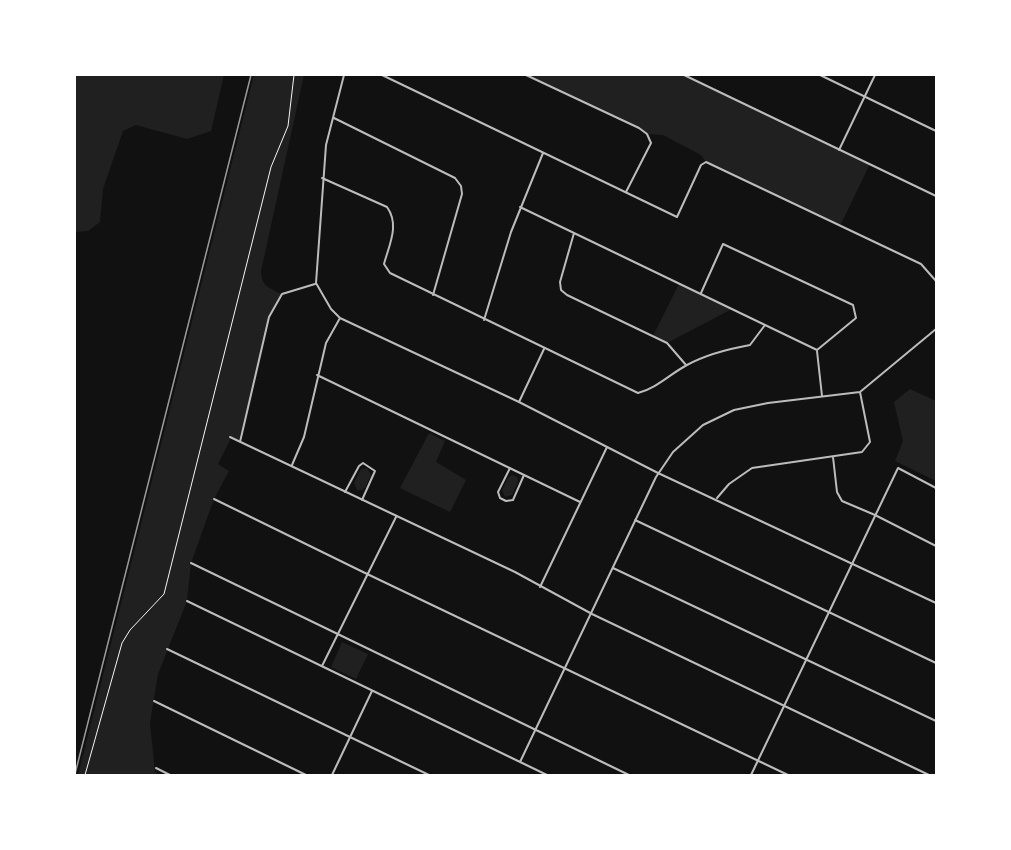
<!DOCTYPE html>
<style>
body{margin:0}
#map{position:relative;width:1011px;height:850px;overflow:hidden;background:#111;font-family:Signika,sans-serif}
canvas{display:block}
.frame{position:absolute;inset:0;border:76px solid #fff;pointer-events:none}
</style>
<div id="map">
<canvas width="1011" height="850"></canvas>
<div class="frame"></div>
</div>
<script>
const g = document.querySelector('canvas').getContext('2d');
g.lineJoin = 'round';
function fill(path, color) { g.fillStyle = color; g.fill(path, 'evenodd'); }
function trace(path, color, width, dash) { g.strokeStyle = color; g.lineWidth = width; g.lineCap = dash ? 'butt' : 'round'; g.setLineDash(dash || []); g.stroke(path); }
const green = new Path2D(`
 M75,75h149l-13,56 -24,8 -51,-14 -13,6 -20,58 -3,33 -12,9 -13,1z
 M254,75h50l-43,196c0,15 8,17 21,23l-13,23 -29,125 -10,-5 -1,5 -11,22 11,7 -15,28 -23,64 -4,38 -29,73 -8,49 5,49 5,3h-82z
 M527,75h156l187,89 -30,62 -134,-64 -5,-7 -38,-20 -16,-1 -8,-6z
 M679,284l53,25 -65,34 -14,-7z
 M910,389l26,12v80l-41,-20 8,-20 -9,-39z
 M429,433l16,8 -9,21 30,18 -16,32 -50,-24z
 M367,468l4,7 -6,13 -4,2h-4l-3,-7 7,-14z
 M512,475l5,2 1,5 -6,13 -7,2 -3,-7 6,-12z
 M342,642l26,12 -12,25 -25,-12z`);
const path = new Path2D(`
 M85,775l37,-132 8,-13 34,-36 107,-427 17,-41 6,-51`);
const minor = new Path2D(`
 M344,75l-18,70 -10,138 15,26 9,9 179,84 139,71 278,130
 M382,75l295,142 24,-52 5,-3 215,102 15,17
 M526,75l113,53 8,6 4,9 -25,49
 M684,75l252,121
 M820,75l116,56
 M334,118l121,60 6,8 1,8 -29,101
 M839,150l36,-75
 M322,178l65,29c13,18 2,38 -3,57l6,9 248,120c19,-5 32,-19 49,-28 20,-11 41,-16 63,-20l15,-20
 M520,207l297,143
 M574,233l-14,49 1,8 6,5 100,48 19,22
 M701,293l22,-49 130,61 3,13 -39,32
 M484,320l27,-88 32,-79
 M817,351l5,45
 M317,375l263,127
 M519,402l25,-53
 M230,437l285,135 77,42 337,161
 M240,442l29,-125 13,-23 33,-10
 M833,457l4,35 5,9 33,14 61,31
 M292,465l12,-28 22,-94 14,-25
 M510,468l-12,24 2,6 6,3 7,-1 11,-25
 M345,492l14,-26 4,-3 12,8 -13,29
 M717,498l12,-14 23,-16 110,-16 8,-10 -10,-50
 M214,499l149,73 425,203
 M635,520l301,143
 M191,563l438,212
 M613,568l323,153
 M540,587l67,-140
 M187,601l360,174
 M167,649l262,126
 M322,666l74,-149
 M154,701l152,74
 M520,762l136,-285 17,-25 30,-27 31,-15 34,-7 92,-11 76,-63
 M156,768l14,7
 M332,775l40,-84
 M751,775l147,-307 38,20`);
const rail = new Path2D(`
 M75,774l176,-699`);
fill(green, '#202020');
trace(path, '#f5f5f5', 1);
trace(minor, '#bcbcbc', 2);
trace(rail, '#9a9a9a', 1.5);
</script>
